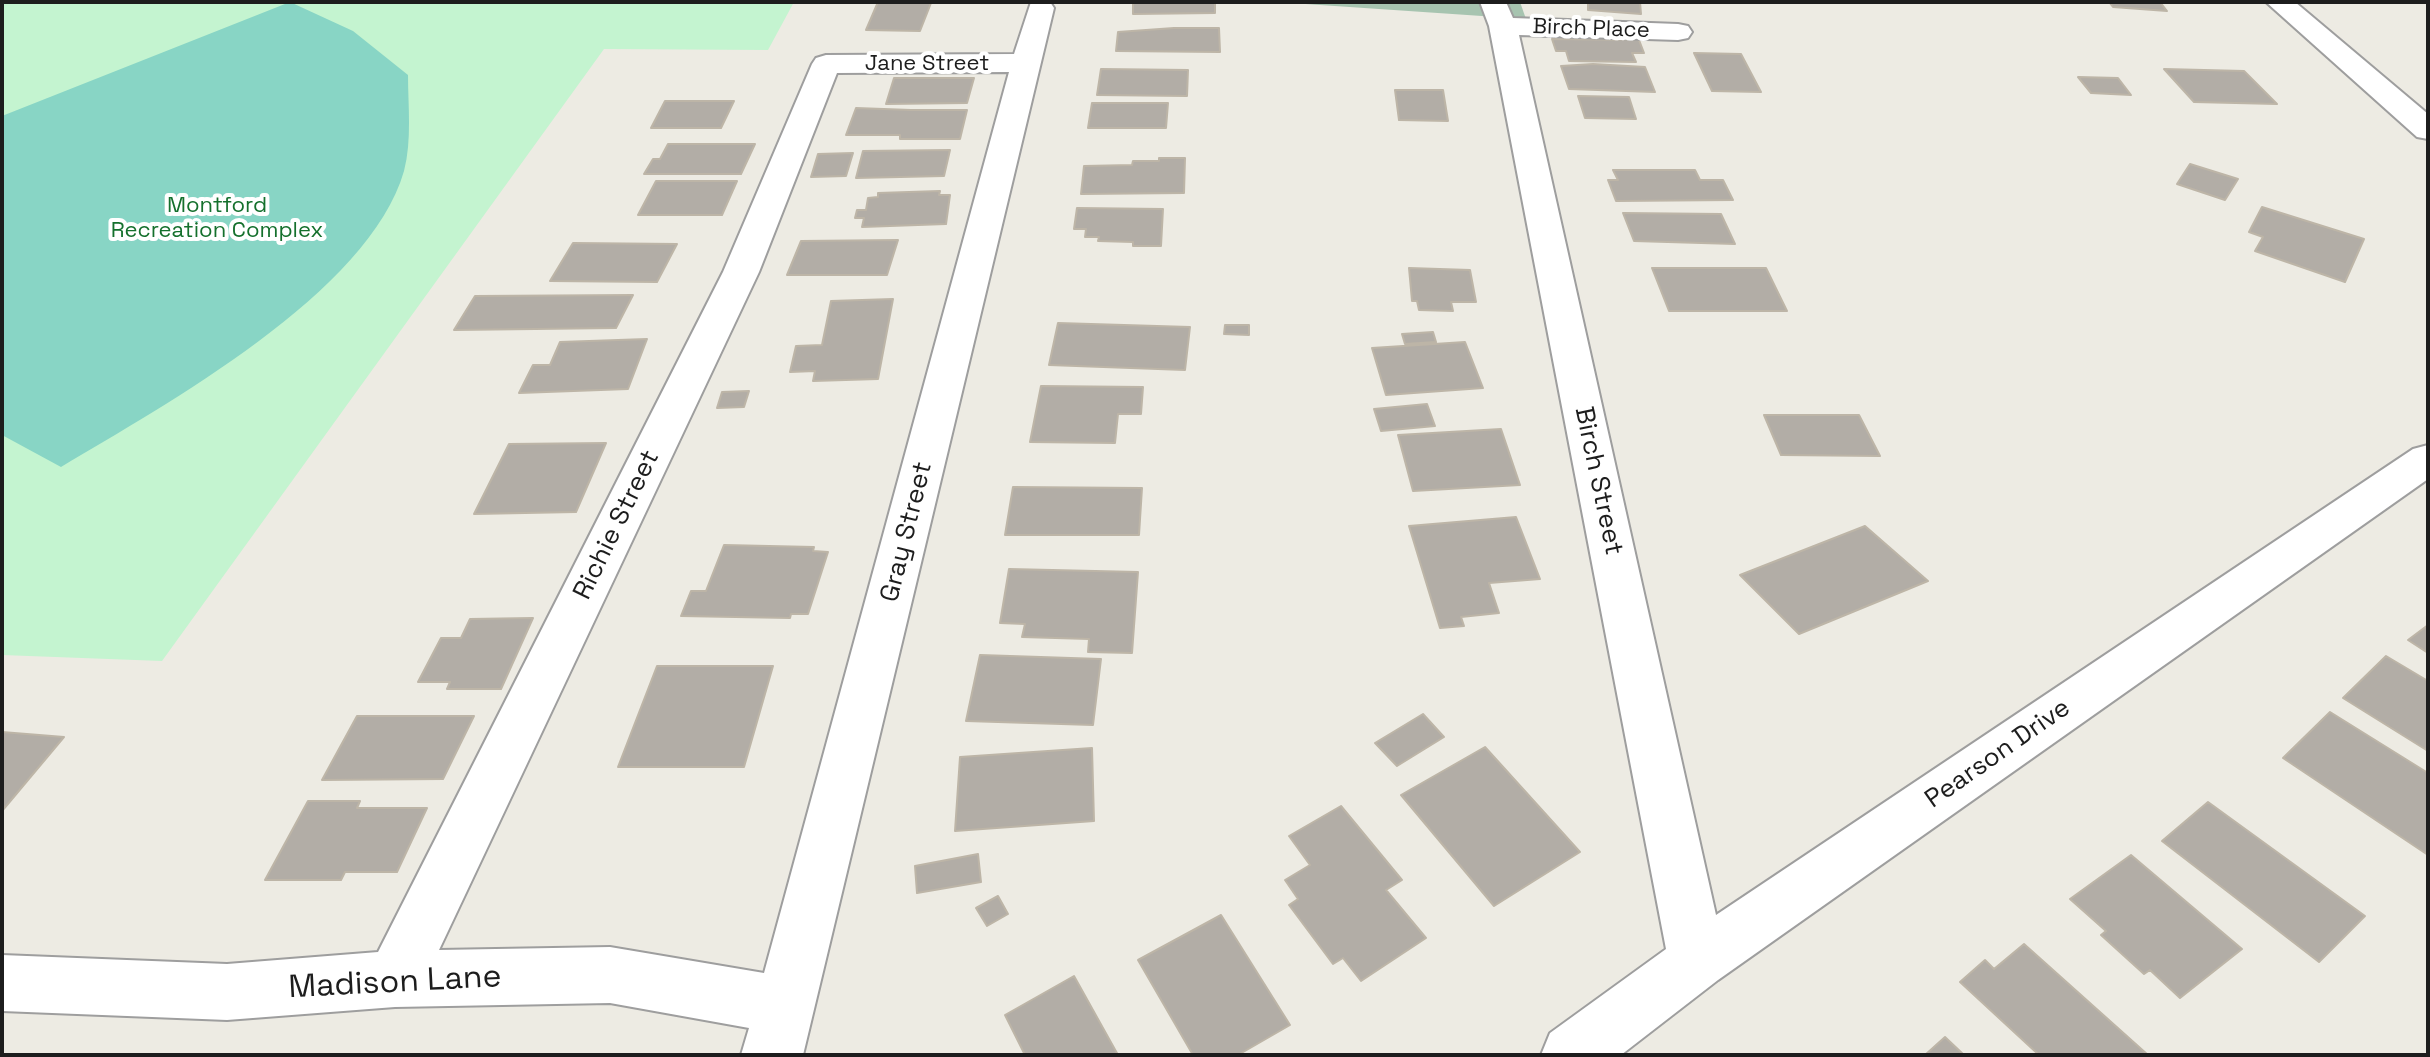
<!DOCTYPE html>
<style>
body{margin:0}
#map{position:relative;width:2430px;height:1057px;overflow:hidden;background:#edebe3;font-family:"Space Grotesk",sans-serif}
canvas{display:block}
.frame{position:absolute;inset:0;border:4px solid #1d1d1d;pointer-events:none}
</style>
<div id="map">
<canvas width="2430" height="1057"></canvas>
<div class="frame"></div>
</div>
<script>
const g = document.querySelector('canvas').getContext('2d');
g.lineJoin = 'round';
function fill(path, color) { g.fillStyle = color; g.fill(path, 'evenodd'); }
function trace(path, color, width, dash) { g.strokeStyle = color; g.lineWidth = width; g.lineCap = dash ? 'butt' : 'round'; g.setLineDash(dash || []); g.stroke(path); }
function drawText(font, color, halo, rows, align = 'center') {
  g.font = font + ' "Space Grotesk",sans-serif'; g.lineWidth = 8; g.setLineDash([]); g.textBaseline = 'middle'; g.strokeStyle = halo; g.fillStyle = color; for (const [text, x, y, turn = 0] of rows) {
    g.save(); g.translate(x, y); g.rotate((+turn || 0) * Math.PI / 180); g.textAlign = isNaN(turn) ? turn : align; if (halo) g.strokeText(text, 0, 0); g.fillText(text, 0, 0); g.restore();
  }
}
const cemetery = new Path2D(`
 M1276,2h244l6,17z`);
const park = new Path2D(`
 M794,2l-26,48 -164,-1 -442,612 -160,-6v-652z`);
const pitch = new Path2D(`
 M290,2l63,29 55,44c0,31 4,65 -4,96 -35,122 -239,234 -343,296l-59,-32v-319z`);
const building = new Path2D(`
 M878,2l53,1 -11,28 -54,-1z
 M1133,2h82v11l-82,1z
 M1588,2h52l1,12 -53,-4z
 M2109,2h51l7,9 -54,-4z
 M1174,28h45l1,24 -104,-1 2,-19z
 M1552,39l87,1 5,13h-12l4,9 -67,-1 -3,-10h-10z
 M1694,53l47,1 20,38 -49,-1z
 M1593,64l52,3 10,25 -86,-3 -8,-23z
 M1101,69l87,1 -1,26 -90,-1z
 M2164,69l80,2 33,33 -83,-2z
 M2078,77l40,1 13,17 -40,-2z
 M894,78h80l-7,25 -81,1z
 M1395,90h48l5,31 -49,-1z
 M1578,96l51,1 7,22 -51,-1z
 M665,101h69l-13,27h-70z
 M1092,103h76l-2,25h-78z
 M856,108l55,2h56l-7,29h-60v-4h-54z
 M668,144h87l-14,30h-97l9,-15h7z
 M950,150l-6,26 -88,2 7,-27z
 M853,153l-7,23 -35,1 7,-23z
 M1159,158h26l-1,35 -103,1 3,-28 48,-1 1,-4h26z
 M2190,164l48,15 -13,21 -48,-16z
 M1613,170h82l5,10h23l10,20 -117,1 -8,-21h10z
 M656,181h81l-15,34h-84z
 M940,191l-1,4h11l-4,29 -84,3 2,-9h-9l2,-8h9l2,-12 10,-1v-4z
 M2262,207l102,32 -19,43 -90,-31 8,-14 -14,-5z
 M1077,208l86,1 -2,37h-28v-4l-35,-1 1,-4h-14l1,-8h-12z
 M1623,213l98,1 14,30 -101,-3z
 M898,240l-11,35h-100l14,-34z
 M573,243l104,1 -20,38 -107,-1z
 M1409,268l61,2 6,32h-25l2,9 -34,-1 -2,-9h-5z
 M1652,268h114l21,43h-118z
 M633,295l-17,33 -162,2 21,-34z
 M893,299l-15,80 -65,2 2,-10 -25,1 6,-26 26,-1 9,-44z
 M1058,323l132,4 -5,43 -136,-5z
 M1225,325h24v10l-25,-1z
 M1433,332l3,10 -31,2 -3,-10z
 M647,339l-19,50 -109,4 14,-28h17l10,-23z
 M1465,342l18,46 -97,7 -14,-47z
 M1041,386l102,1 -2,27h-23l-3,29 -85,-1z
 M749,391l-5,16 -27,1 5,-16z
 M1427,404l8,22 -54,5 -7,-22z
 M1764,415h95l21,41 -99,-1z
 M1501,429l19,56 -107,6 -15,-56z
 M606,443l-30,69 -102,2 35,-70z
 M1013,487l129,1 -3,47h-134z
 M1516,517l24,62 -51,4 10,30 -38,4 3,9 -24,2 -31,-102z
 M1865,526l63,55 -129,53 -59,-59z
 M724,545l90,2 -1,4 15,1 -20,62h-17l-1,4 -109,-2 10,-25h15z
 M1009,569l129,3 -6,81 -44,-1 1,-13 -67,-2 3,-13 -25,-1z
 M533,618l-32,71h-54l3,-7h-32l23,-44h20l9,-19z
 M2428,625v28l-20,-13z
 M980,655l121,4 -8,66 -127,-4z
 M2386,656l42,25v70l-85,-53z
 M657,666h116l-29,101h-126z
 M2330,712l98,61v82l-145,-97z
 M1423,714l21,23 -47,29 -22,-23z
 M357,716h117l-31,63 -121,1z
 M2,732l62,5 -62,74z
 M1485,747l95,105 -86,54 -93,-111z
 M1092,748l2,73 -139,10 5,-74z
 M308,801h52l-3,7h70l-30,64h-52l-4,8h-76z
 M2208,802l157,114 -46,46 -157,-121z
 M1341,806l61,74 -16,10 40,48 -65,43 -18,-23 -10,6 -44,-59 9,-6 -13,-19 25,-15 -21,-29z
 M978,854l3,28 -64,11 -2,-27z
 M2131,855l111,94 -62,49 -30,-28 -6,4 -43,-39 5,-4 -36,-32z
 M998,896l10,18 -21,12 -11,-18z
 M1221,915l69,110 -52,30h-45l-55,-95z
 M2024,944l124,111h-109l-79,-73 25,-22 9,9z
 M1074,976l44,79h-93l-20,-40z
 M1945,1037l19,18h-39z`);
const street = new Path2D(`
 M1031,2h19l4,6 -251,1047h-62l8,-27 -139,-25 -215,4 -168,13 -225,-9v-56l225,9 151,-12 345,-680 89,-208 4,-6 10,-3 188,-1zM1009,72l-245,901 -154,-26 -171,3 320,-678 78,-199z
 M1480,2h26l7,16 165,6 10,2 4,6 -4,6 -10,2 -159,-5 197,880 697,-466 15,-4v34l-710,501 -97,75h-80l9,-22 116,-84 -177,-923z
 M2266,2h29l133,112v25l-11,-2z`);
const farStreetnames = [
 ["Birch Place",1591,29,2],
 ["Jane Street",927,64]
];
const farParknames = [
 ["Montford",217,206],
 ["Recreation Complex",217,231]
];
const streetNames = [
 ["Birch Street",1598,481,78],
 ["Richie Street",617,525,-64],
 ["Gray Street",907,532,-76],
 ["Pearson Drive",1998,754,-35]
];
const nearStreetnames = [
 ["Madison Lane",395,983,-3]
];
fill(cemetery, '#a7c4b0');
fill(park, '#c4f4d0');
fill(pitch, '#88d5c5');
fill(building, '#b2ada6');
trace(building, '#bdb5a7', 2);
trace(street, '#9e9e9e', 4);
fill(street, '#fff');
drawText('22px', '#1d1d1d', '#fff', farStreetnames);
drawText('22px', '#15702d', '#fff', farParknames);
drawText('26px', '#1d1d1d', '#fff', streetNames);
drawText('32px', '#1d1d1d', '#fff', nearStreetnames);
</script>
